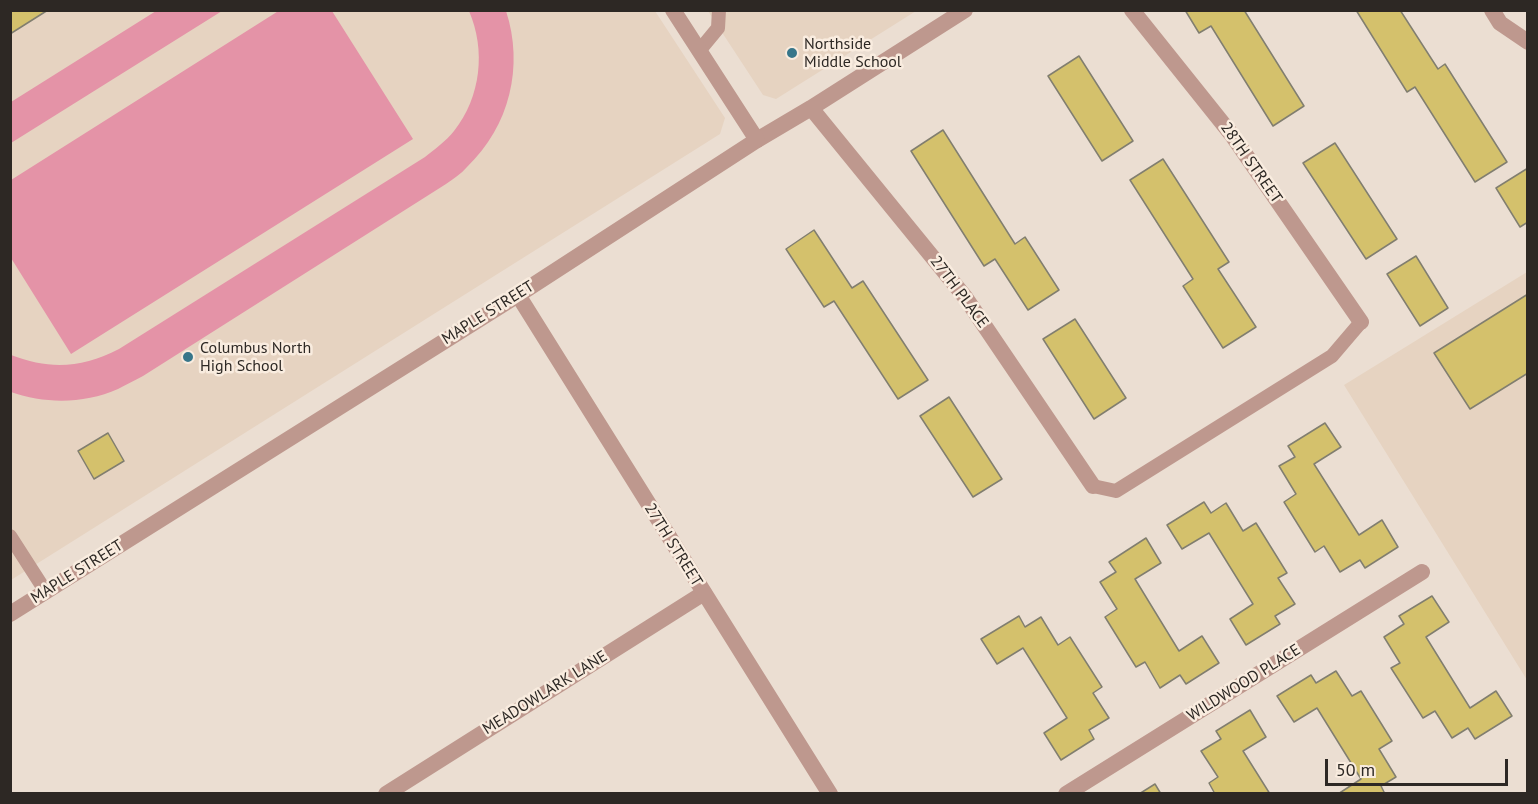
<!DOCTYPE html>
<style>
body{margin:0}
#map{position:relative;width:1538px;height:804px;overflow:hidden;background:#ebded2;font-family:"PT Sans",sans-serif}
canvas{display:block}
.frame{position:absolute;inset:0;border:12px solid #2d2824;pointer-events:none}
.scale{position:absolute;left:1325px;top:759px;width:183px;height:27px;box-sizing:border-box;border:3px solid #2d2824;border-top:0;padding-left:8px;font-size:18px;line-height:21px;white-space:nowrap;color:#2d2824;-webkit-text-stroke:4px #f9ecdf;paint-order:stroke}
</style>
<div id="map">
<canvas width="1538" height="804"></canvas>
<div class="frame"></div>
<div class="scale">50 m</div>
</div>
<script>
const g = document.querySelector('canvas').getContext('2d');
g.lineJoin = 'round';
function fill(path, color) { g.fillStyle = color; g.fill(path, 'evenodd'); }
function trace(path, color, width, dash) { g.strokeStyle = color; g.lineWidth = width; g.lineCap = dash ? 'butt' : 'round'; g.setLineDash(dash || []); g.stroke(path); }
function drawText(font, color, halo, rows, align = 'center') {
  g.font = font + ' "PT Sans",sans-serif'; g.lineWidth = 5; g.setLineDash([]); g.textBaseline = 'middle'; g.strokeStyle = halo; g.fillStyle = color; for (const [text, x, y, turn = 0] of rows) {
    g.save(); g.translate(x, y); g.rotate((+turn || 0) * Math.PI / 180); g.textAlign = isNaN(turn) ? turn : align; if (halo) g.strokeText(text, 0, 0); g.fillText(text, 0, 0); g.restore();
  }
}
const built = new Path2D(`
 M11,11h644l70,107 -5,16 -709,446z
 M708,11h208l-140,88 -13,-4z
 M1527,272v408l-183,-295z`);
const green = new Path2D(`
 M280,10l52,1 81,128 -342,215 -60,-96v-78z
 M156,11h66l-211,132v-41z
 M469,11h37c18,55 4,115 -39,156 -6,7 -14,12 -21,17l-303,192c-8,4 -17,9 -25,13 -34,15 -73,15 -107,3v-37c39,15 71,13 108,-6l306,-192c10,-8 21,-16 29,-26 27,-34 32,-81 15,-120z`);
const building = new Path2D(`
 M10,10h38l-38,24z
 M1185,10h59l60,96 -31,20 -62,-100 -12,7z
 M1356,10h44l38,59 7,-5 62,98 -32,20 -60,-95 -8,5z
 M1079,56l54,85 -31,20 -54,-85z
 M943,130l72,114 10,-7 34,53 -31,20 -33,-51 -11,7 -73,-115z
 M1335,143l62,96 -31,20 -63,-96z
 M1163,159l66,103 -11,7 38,58 -33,21 -40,-62 10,-7 -63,-99z
 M1528,168v54l-8,5 -24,-39z
 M814,230l38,58 11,-7 65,99 -30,19 -64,-98 -10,6 -38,-58z
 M1416,256l32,52 -28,18 -33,-52z
 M1528,294v79l-58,36 -36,-56z
 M1075,319l51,79 -32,21 -51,-80z
 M949,397l53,82 -29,18 -53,-81z
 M1325,423l16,24 -27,17 45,71 23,-15 16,27 -33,21 -5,-8 -20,12 -16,-26 -9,6 -31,-50 12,-8 -17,-28 16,-9 -7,-11z
 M108,433l16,28 -30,18 -16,-28z
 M1204,502l7,11 15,-10 17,28 13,-8 31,50 -9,5 17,26 -20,12 5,8 -34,21 -16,-26 23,-15 -44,-71 -27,16 -15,-24z
 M1146,538l15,25 -26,16 44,72 23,-15 17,27 -33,21 -6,-9 -20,13 -15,-26 -9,5 -31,-50 12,-8 -17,-27 16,-10 -7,-10z
 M1432,596l17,26 -23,15 44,71 26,-17 16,25 -37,23 -7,-11 -16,10 -17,-27 -12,7 -32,-50 9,-5 -16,-26 20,-13 -5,-8z
 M1019,616l6,11 16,-10 17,28 12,-8 32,50 -9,6 16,25 -20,12 5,9 -33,21 -17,-27 23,-15 -44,-70 -26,16 -16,-25z
 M1336,671l16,25 9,-5 31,50 -13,8 17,28 -15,9 4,8h-47l23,-15 -44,-71 -23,14 -17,-26 34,-21 5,8z
 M1250,710l16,27 -23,14 27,43h-55l-6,-11 9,-6 -17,-26 20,-12 -5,-8z
 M1155,784l6,10h-22z`);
const service = new Path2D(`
 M699,51l19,-23 1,-18
 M1093,486l23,5 216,-135 29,-34
 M10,536l36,56`);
const minor = new Path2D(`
 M1132,10l100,125 129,187
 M1492,10l8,13 28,19
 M811,108l154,189 128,189
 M757,140l54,-32 154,-98
 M10,614l508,-319
 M386,794l318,-201
 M1066,794l356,-222`);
const tertiary = new Path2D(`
 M673,10l84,130 -239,155 312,499`);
const markers = [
 [792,53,6,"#37768a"],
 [188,357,6,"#37768a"]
];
const poiNames = [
 ["Northside",804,44],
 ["Middle School",804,62],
 ["Columbus North",200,348],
 ["High School",200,366]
];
const streetNames = [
 ["28TH STREET",1251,163,55],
 ["27TH PLACE",959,292,53],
 ["MAPLE STREET",488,313,-32],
 ["27TH STREET",673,545,58],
 ["MAPLE STREET",77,572,-32],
 ["WILDWOOD PLACE",1244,683,-32],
 ["MEADOWLARK LANE",545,693,-32]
];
fill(built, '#e6d3c1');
fill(green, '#e493a7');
fill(building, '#d4c16c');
trace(building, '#817e6f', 1.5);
trace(service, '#be988e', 14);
trace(minor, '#be988e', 16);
trace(tertiary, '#be988e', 16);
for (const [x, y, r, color] of markers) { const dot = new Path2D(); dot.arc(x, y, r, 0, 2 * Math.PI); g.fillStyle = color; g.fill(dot); trace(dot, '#f9ecdf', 2); }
drawText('16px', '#2d2824', '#f9ecdf', poiNames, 'left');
drawText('16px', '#2d2824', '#f9ecdf', streetNames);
</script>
